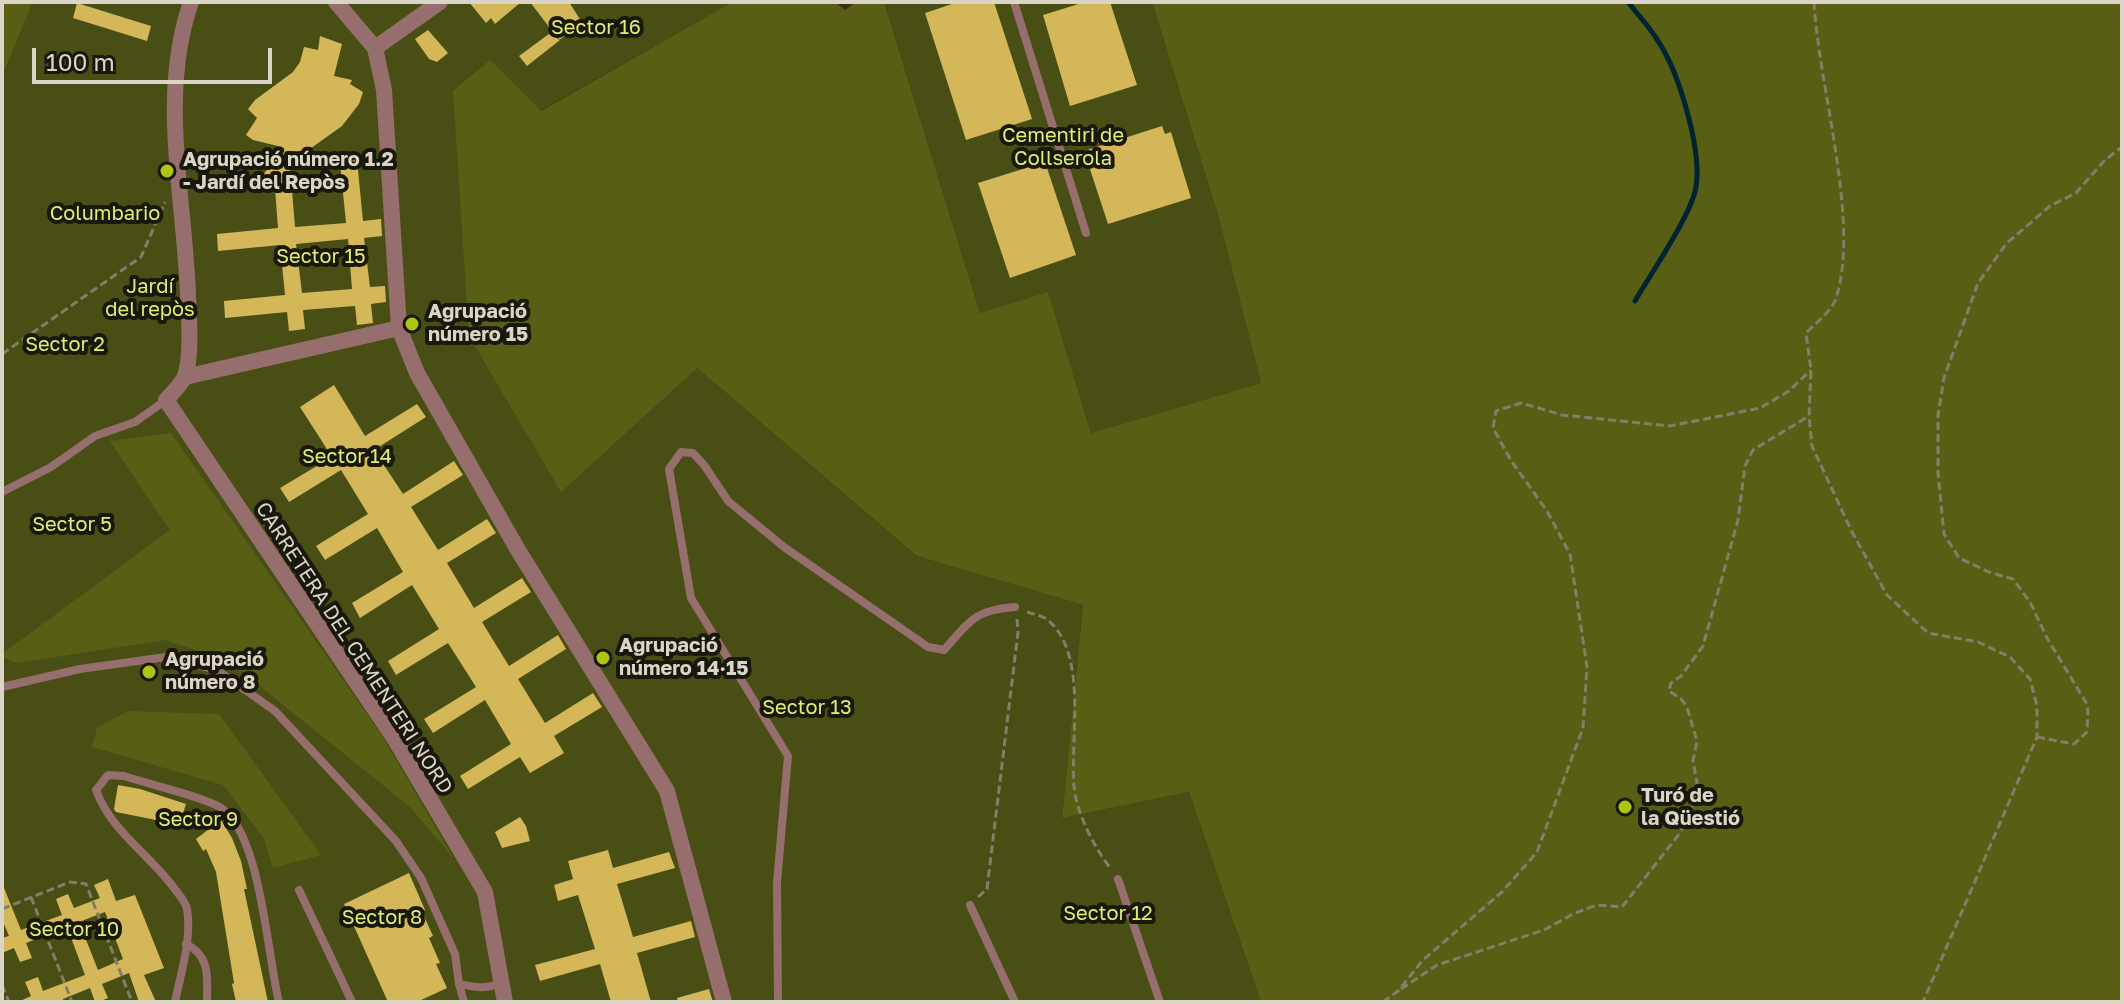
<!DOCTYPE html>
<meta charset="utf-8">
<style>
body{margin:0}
#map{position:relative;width:2124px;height:1004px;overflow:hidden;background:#362e15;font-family:"Golos Text",sans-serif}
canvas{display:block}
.frame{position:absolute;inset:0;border:4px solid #dad5c6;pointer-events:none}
.scale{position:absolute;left:32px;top:48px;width:240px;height:36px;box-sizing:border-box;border:4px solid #dad5c6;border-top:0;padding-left:10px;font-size:24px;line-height:28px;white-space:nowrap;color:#dad5c6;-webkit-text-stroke:6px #1a170c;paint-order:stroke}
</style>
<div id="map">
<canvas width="2124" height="1004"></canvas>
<div class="frame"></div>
<div class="scale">100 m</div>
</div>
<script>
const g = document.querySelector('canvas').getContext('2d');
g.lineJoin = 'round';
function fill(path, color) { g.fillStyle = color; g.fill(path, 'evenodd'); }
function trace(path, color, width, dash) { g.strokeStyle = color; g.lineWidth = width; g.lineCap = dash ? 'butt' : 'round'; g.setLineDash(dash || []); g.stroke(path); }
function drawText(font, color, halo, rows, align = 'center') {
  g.font = font + ' "Golos Text",sans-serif'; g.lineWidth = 8; g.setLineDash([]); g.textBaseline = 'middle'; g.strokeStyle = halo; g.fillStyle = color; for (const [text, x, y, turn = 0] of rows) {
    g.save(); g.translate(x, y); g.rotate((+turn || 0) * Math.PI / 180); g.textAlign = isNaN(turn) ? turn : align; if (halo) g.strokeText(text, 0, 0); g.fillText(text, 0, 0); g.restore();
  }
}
const green = new Path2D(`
 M33,2h699l-192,109 -50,-50 207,307 220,188 166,49 -21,213 127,-26 72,210h-1259v-925z
 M884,2h268l66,213 43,168 -170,50 -43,-140 -68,20z`);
const forest = new Path2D(`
 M2,2h31l-31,75z
 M732,2h103l10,8 11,-8h28l96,311 68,-21 43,141 170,-50 -43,-168 -66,-213h970v1000h-861l-72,-210 -127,26 21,-213 -166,-49 -220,-188 -136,124 -92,-156 -16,-245 37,-31 51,51z
 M171,433l211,303 72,123 -44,-52 -175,-141 -17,-9 -53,-17 -148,23 -15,-6v-3l168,-124 -60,-89z
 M128,711l91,3 102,141 -48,13 -10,-31 -40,-52 -131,-38 5,-19z`);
const stream = new Path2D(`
 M1628,2c10,13 22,25 30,39 21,31 44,109 38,146 -4,27 -46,88 -61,114`);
const building = new Path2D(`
 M469,2h52l-26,22 -4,-6 -5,5z
 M530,2h39l14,22 -24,16z
 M958,2h36l38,117 -66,21 -41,-127z
 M1085,2h25l27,83 -67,21 -27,-91z
 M77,3l74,23 -4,15 -74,-23z
 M428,30l20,23 -11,9 -8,-3 -14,-20z
 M553,31l7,9 -33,26 -8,-10z
 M320,36l22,8 -8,32 18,4 -2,4 13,8 -4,12 -17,22 -56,40h4l5,61 51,-4 -6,-61 17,-2 6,61 18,-2 1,17 -18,2 6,49 15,-1 1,16 -15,2 2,19 -16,2 -2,-19 -52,4 2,19 -16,2 -2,-19 -62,6 -1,-17 61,-6 -5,-50 -62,6 -1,-17 61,-6 -4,-53 -18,11 26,-39 -29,-7 -7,-5 11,-17 -9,-9 7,-9 38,-28 7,-10 4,-15 14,3zM348,239l4,50 -50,4 -6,-49z
 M1162,126l3,8 6,-2 20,66 -83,26 -24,-73z
 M1045,162l31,93 -66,23 -32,-95z
 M334,385l31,51 52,-32 9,13 -52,33 29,44 51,-33 9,14 -52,32 27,43 49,-31 9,14 -49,30 27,45 48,-30 9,14 -49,30 27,44 49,-31 8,14 -48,30 27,44 48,-30 9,14 -48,29 10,17 -34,20 -10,-16 -52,32 -8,-13 51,-32 -26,-44 -52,33 -9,-14 52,-32 -28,-44 -52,32 -8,-14 51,-32 -27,-44 -52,33 -8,-15 51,-31 -26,-44 -52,32 -9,-14 52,-32 -27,-44 -52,32 -9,-14 52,-31 -32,-50z
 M118,785l22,4 46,15 -8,25 -22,-9 -40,-8 -2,-3z
 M520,817l6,9 4,15 -28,7 -7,-16z
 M221,820l11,18 9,23 6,28h-3l24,113h-32l-4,-18 2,-1 -18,-111 -10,-23 -3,2 -7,-12z
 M608,850l5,18 56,-16 6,16 -58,16 16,53 58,-16 4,16 -58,16 14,49h-40l-11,-38 -60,17 -5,-16 60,-16 -17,-54 -20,6 -4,-16 19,-6 -5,-18z
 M409,873l16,37 -3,2 11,24 -4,2 11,25 -4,1 11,24 -30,14h-29l-44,-98z
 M108,879l8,22 19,-6 29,73 -20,7 12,27h-17l-10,-29 -27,11 6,14 -10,4h-3l-5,-14 -27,11 1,3h-46l13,-6 -6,-14 13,-5 5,14 42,-16 -18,-48 -41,16 6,15 -12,4 -6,-14 -12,5v-15l7,-2 -7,-17v-36l19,47 41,-15 -6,-16 12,-5 6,14 26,-10 -6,-13zM105,912l18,47 -25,11 -19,-48z
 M709,989l4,13h-35l-1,-4z`);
const path = new Path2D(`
 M1814,2c4,83 48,224 21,299 -5,11 -20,23 -29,32l5,37 -2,46 3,30 39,84 36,65 41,38 50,9 32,15 20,22 7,27v31l-114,265
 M2,354l139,-97 24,-55
 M1027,612c7,2 17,4 22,9 39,34 21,118 25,165 2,26 21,63 37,83
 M2037,737l37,7 13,-12 1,-26 -41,-68 -17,-36 -17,-23 -24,-7 -30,-14 -15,-24 -6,-61v-58l6,-37 34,-95 28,-39 44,-38 26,-13 29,-33 17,-13
 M31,897l41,105
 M978,897l9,-8 31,-257 -1,-13
 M2,909l68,-27 16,2 46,118
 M2,985l7,17
 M1401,989l36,-24 107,-35 31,-17 22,-8 25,2 58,-74 11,-22 6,-29 -4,-21 4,-20 -10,-34 -6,-8 -12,-8 2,-8 10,-7 22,-30 35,-126 7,-54 8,-16 56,-34
 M1383,1002l15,-11 25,-31 79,-68 35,-40 46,-124 4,-61 -17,-113 -23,-43 -35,-49 -19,-34 3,-17 25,-8 41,12 108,11 90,-18 29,-17 22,-21`);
const service = new Path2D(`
 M1014,2l72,231
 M2,492l49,-25 44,-31 40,-14 31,-22
 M2,687l78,-18 86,-12 51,13 58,41 121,130 25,37 34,76 4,30c15,3 29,6 43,-2
 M1118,879l42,123
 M299,890l53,112
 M970,905l45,97
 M186,944c25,12 21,34 21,58
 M459,984l5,18
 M175,1002c6,-29 17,-64 12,-93 -1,-6 -6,-12 -10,-17 -24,-35 -66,-60 -81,-102l12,-15 16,1c27,9 70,18 94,30 43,22 49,150 61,196
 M778,1002l-1,-120 11,-126 -97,-158 -22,-129 12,-17 12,1 11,12 24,36 56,46 144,100 16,3c26,-29 30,-40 71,-43`);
const minor = new Path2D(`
 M191,2c-33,96 -6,196 -3,294 1,22 4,59 -3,80 -3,8 -13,17 -19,24l228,338 91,154 20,110
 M336,2l39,46 9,42 15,238 18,45 101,177 149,241 57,211
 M375,48l65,-46
 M185,377l214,-49`);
const markers = [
 [167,171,8,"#acc612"],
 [412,324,8,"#acc612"],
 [603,658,8,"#acc612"],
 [149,672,8,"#acc612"],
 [1625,807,8,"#acc612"]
];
const parkNames = [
 ["Sector 16",596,28],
 ["Cementiri de",1063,136],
 ["Collserola",1063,159],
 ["Columbario",105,214],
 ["Sector 15",321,257],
 ["Jardí",150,287],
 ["del repòs",150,310],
 ["Sector 2",65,345],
 ["Sector 14",347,457],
 ["Sector 5",72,525],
 ["Sector 13",807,708],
 ["Sector 9",198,820],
 ["Sector 12",1108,914],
 ["Sector 8",382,918],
 ["Sector 10",74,930]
];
const poiNames = [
 ["Agrupació número 1.2",183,160],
 ["- Jardí del Repòs",183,183],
 ["Agrupació",428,312],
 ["número 15",428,335],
 ["Agrupació",619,646],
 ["número 14·15",619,669],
 ["Agrupació",165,660],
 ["número 8",165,683],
 ["Turó de",1641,796],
 ["la Qüestió",1641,819]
];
const streetNames = [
 ["CARRETERA DEL CEMENTERI NORD",354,648,57]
];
fill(green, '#494f14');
fill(forest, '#585f14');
trace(stream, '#012432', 5);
fill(building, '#d3b759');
trace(path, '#847d69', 3, [8, 4]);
trace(service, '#976e6e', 8);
trace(minor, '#976e6e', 16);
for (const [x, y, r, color] of markers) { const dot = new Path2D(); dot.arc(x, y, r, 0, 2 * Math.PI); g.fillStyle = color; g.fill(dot); trace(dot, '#1a170c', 3); }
drawText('20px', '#e1ee73', '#1a170c', parkNames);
drawText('bold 20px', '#dad5c6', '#1a170c', poiNames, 'left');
drawText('20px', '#dad5c6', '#1a170c', streetNames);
</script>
